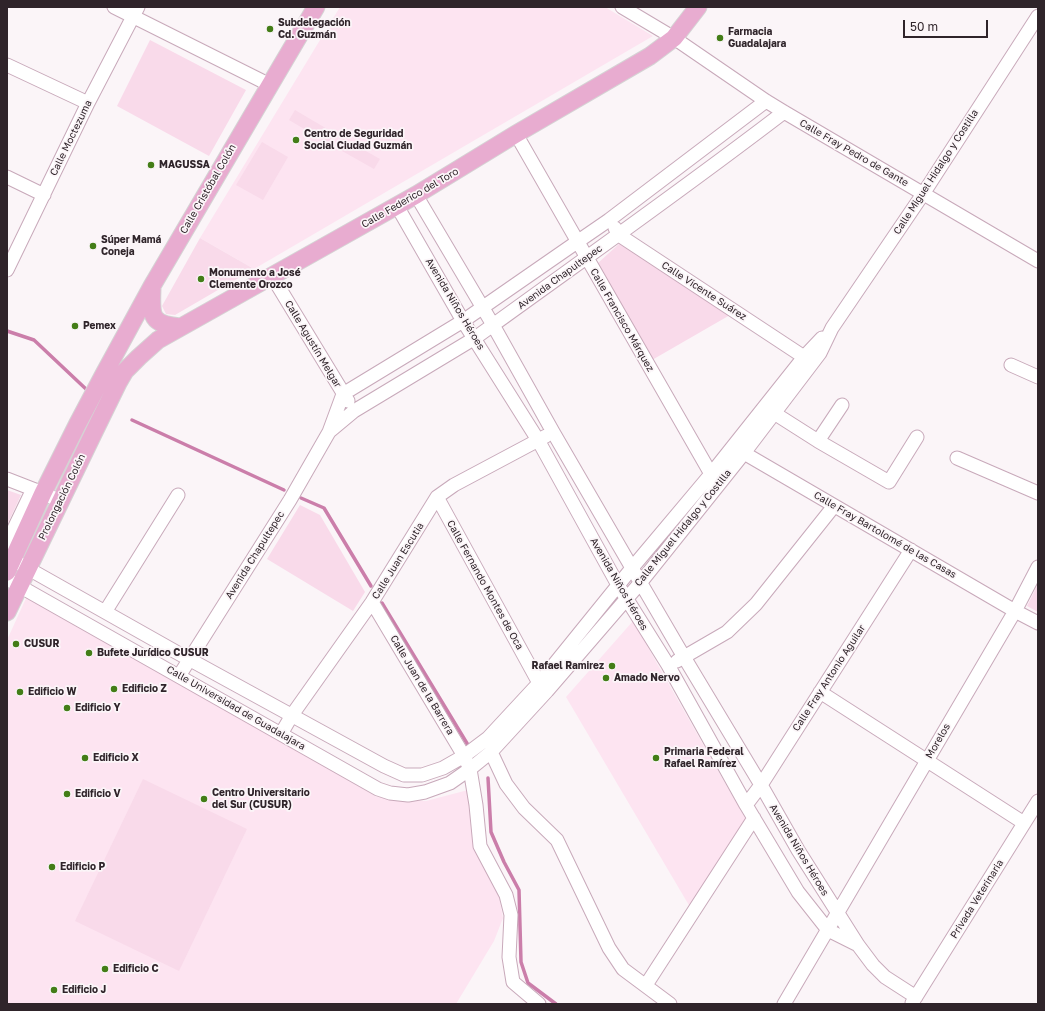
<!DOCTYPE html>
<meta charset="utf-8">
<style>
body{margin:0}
#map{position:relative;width:1045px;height:1011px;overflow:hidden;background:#fbf5f8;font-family:"Golos Text",sans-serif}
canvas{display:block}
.frame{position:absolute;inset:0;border:8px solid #2f242a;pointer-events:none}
.scale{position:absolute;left:903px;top:20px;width:85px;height:18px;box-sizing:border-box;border:2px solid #2f242a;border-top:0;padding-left:5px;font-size:12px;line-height:14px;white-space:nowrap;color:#2f242a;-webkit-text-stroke:3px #fbf5f8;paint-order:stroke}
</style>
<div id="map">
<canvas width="1045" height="1011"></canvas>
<div class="frame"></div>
<div class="scale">50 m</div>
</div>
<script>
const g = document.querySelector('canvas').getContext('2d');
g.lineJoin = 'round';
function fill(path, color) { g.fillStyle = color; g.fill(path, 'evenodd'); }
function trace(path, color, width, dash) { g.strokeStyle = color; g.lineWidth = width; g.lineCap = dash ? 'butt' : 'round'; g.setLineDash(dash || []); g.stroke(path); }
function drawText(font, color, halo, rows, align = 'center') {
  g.font = font + ' "Golos Text",sans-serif'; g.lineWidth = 3.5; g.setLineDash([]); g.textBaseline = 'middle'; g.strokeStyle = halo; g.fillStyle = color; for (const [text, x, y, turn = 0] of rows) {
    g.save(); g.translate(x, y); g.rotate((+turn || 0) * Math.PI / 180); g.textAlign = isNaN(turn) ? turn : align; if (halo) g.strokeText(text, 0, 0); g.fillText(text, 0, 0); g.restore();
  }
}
const built = new Path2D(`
 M340,7h265l48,29 -399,233 -54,-31z
 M28,594l349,203 49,4 42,-11 8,63 22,37 5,28 -9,23 -38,63h-449v-364z
 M633,621l113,199 -56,87 -124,-210z`);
const green = new Path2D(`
 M150,40l96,50 -37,66 -92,-50z
 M295,110l39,23 -6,10 -39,-23z
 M341,137l39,22 -6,10 -39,-22z
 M262,142l26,15 -25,43 -27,-15z
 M200,238l54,31 -79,46 -9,-1 -4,-8z
 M620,243l110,72 -78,45 -54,-97z
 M7,490l14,5 -14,30z
 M300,505l20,10 45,77 -12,19 -86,-52z
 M1038,584v28l-11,-6z
 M143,779l104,50 -68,142 -104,-50z`);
const stream = new Path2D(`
 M7,331l27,9 53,50
 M132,420l152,70
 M301,498l23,10 47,78
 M382,603l86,142
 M488,778l3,54 13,30 15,28 2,72 7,21 28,21`);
const minor = new Path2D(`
 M114,7l156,78
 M622,7l52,31 92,63 18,11 254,149
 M7,65l81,38
 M516,134l195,340 7,6
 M7,177l37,18
 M416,195l77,130 60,107 79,136 52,89 77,128 37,65 60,95 15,20 12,12 31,20
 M397,206l66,115 75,119 80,145 50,80 78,140 52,87 30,38 28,14
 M615,228l4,7 185,122 9,-2
 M7,270l81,-167 50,-96
 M272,276l76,125
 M1011,365l27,12
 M774,413l44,28 71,41 28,-45
 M330,431l24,-20 121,-73 18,-13c98,-71 196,-140 291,-213
 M818,441l24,-36
 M737,449l278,162 23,12
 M957,458l81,35
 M7,479l36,14 17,8
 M437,497l102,186 5,4
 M7,543l26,-54
 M20,564l156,88 208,114 20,9h18l21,-7 21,-12 24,-18 51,-55 93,-115 79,-94 93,-117 18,-19
 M7,579l371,210 12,4 18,2 17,-3 25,-9 20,-14 21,-17 56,-61 94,-109 103,-129 76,-100 12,-25 91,-134 115,-178
 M372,602l92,154 6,13 6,36 4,41 26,49 5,20 -2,42 4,25 26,22
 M105,612l73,-117
 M677,661l50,-29 29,-28 78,-98
 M179,676l111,-176 39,-68 14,-38 120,-73 114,-79 32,-22 157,-119
 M820,692l204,131
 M281,734l11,-19 80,-113 65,-105 17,-12 92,-49
 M491,752l15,32 18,24 33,32 52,108 14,21 47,35
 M746,805l15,-20 150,-235
 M646,985l108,-167
 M912,1003l126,-202
 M784,1004l231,-393 23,-44`);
const major = new Path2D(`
 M152,289c-1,27 -2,35 28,38
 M7,572l36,-79 34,-68 27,-51 48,-88 118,-201 46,-78
 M7,612l87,-180 24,-49 7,-12 14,-14 19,-17 258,-145 100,-61 134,-78 24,-18 24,-31`);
const markers = [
 [270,29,4,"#437d17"],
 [720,38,4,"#437d17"],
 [296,140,4,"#437d17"],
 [151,165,4,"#437d17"],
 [93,246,4,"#437d17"],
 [201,279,4,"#437d17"],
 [75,326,4,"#437d17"],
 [16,644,4,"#437d17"],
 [89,653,4,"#437d17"],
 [612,666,4,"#437d17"],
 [606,678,4,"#437d17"],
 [114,689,4,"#437d17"],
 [20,692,4,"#437d17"],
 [67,708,4,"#437d17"],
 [85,758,4,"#437d17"],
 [656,758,4,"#437d17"],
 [67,794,4,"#437d17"],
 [204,799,4,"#437d17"],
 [52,867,4,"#437d17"],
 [105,969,4,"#437d17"],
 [54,990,4,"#437d17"]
];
const poiNames = [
 ["Subdelegación",278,23],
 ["Cd. Guzmán",278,35],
 ["Farmacia",728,32],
 ["Guadalajara",728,44],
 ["Centro de Seguridad",304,134],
 ["Social Ciudad Guzmán",304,146],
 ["MAGUSSA",159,165],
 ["Súper Mamá",101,240],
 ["Coneja",101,252],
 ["Monumento a José",209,273],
 ["Clemente Orozco",209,285],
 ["Pemex",83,326],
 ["CUSUR",24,644],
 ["Bufete Jurídico CUSUR",97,653],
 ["Rafael Ramirez",604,666,"right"],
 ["Amado Nervo",614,678],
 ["Edificio Z",122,689],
 ["Edificio W",28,692],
 ["Edificio Y",75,708],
 ["Primaria Federal",664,752],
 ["Rafael Ramírez",664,764],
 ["Edificio X",93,758],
 ["Centro Universitario",212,793],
 ["del Sur (CUSUR)",212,805],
 ["Edificio V",75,794],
 ["Edificio P",60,867],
 ["Edificio C",113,969],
 ["Edificio J",62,990]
];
const streetNames = [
 ["Calle Moctezuma",71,138,-64],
 ["Calle Fray Pedro de Gante",854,153,30],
 ["Calle Miguel Hidalgo y Costilla",936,172,-57],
 ["Calle Cristóbal Colón",208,189,-60],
 ["Calle Federico del Toro",410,198,-30],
 ["Avenida Chapultepec",560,277,-36],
 ["Calle Vicente Suárez",704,291,33],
 ["Avenida Niños Héroes",455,304,59],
 ["Calle Francisco Márquez",622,320,60],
 ["Calle Agustín Melgar",313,344,59],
 ["Prolongación Colón",62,497,-64],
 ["Calle Miguel Hidalgo y Costilla",683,528,-51],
 ["Calle Fray Bartolomé de las Casas",885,535,30],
 ["Avenida Chapultepec",255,555,-58],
 ["Calle Juan Escutia",398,561,-58],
 ["Avenida Niños Héroes",619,584,60],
 ["Calle Fernando Montes de Oca",485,585,61],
 ["Calle Fray Antonio Aguilar",829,678,-57],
 ["Calle Juan de la Barrera",422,685,59],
 ["Calle Universidad de Guadalajara",236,708,30],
 ["Morelos",938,741,-60],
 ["Avenida Niños Héroes",799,850,59],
 ["Privada Veterinaria",977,899,-58]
];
fill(built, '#fde4f1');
fill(green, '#f9daea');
trace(stream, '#cb7eaa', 3.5);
trace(minor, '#c8a9ba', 15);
trace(major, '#d5d3d4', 19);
trace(minor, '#fff', 13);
trace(major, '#e8acd0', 17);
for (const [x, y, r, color] of markers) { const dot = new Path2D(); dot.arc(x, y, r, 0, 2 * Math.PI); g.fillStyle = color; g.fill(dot); trace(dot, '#fbf5f8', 1.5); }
drawText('bold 10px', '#2f242a', '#fbf5f8', poiNames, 'left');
drawText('10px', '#2f242a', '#fbf5f8', streetNames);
</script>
